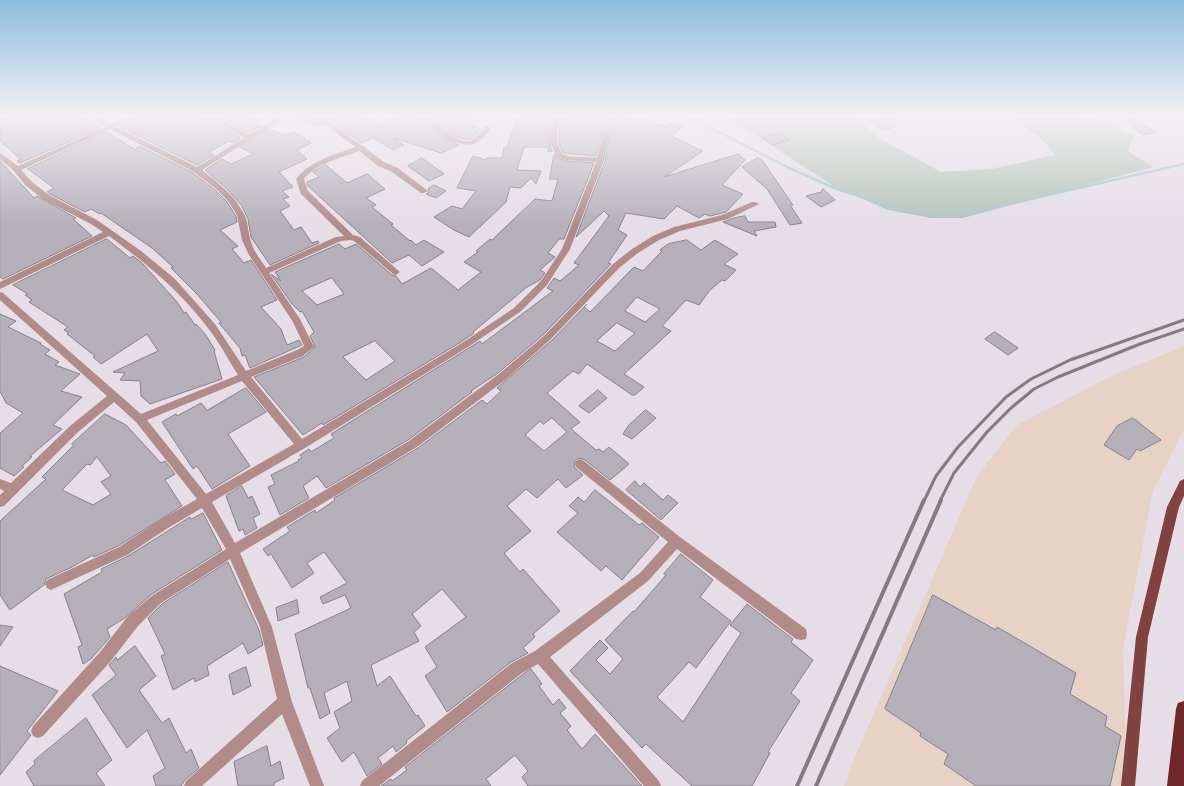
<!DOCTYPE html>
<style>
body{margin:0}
canvas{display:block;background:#e6dde6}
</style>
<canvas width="1184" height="786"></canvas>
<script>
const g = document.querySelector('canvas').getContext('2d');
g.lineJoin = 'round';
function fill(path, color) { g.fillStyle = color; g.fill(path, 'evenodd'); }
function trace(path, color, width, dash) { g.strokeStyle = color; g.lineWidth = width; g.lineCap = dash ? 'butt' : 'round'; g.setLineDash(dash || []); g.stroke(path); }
const industrial = new Path2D(`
 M1184,346v83l-31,62 -30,157 4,138h-283l13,-34 120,-276 39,-50 87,-46z`);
const green = new Path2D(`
 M726,116h130v1l21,20 64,35 51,-3 63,-14 -15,-18 -31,-21h70l30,8 25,12 -6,15 25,16 -190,51h-32l-43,-8 -53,-23z`);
const stream = new Path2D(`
 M687,116l100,51 50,22 72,22 28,3 41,-3 206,-47`);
const building = new Path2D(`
 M9,116h72l19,12 -80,35 -3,-2 4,-2 -21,-18v-21z
 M138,116h69l1,2 33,20 -8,5 -4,-2 -20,11 5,3 -17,10 -77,-38z
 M217,116h31l10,4 -5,3 8,3 -12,7z
 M295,116h19l9,8 -6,2z
 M324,116h40l14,9 18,-9h21l5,6 14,11 23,12 -18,8 -47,-15 10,7 -11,5 -20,-12 -11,5z
 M426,116h48l-11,5 18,8 -10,10h-7l-7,-2z
 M519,116h35l-2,2 -2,25 2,9 -4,-1v-4h-24l-7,23 24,1 -5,13 -5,-6 -10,10 -11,-1 -4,15 -37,35 -15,-7 -20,-13 18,-11 10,3 14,-18 -19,-3 16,-32 13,4 1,-2h15l2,-10h2z
 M558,116h50l3,4 6,-4h13l6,7 8,-4 14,6 2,-1 5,3 6,-4 11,4 -11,9 32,15 -39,26 74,-23 7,6 -23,25 21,9 -17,18 -16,4 -5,-2 -6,4 -22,-12 -13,13 -38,-6 -8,17 9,5 -19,28 3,1 -67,70 -46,39 -27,18 1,1 -64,48 -82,48 -9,-12 -14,10 6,12 -29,17 -12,-28 7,-3 -4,-9 28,-14 -1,-1 4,-2 -2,-3 9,-6 2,3 23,-14 -3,-4 149,-93 2,3 71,-53 -6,-3 7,-10 6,3 19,-16 -5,-2 35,-47 -5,-5 -28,26 29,-76 5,-27 -5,-2 -3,3 -6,21 -33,-3 -4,-10 1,-25z
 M886,116h8l1,11 -12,3 -14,-10z
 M1124,116h5l27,16 -14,3 -20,-18z
 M268,129l17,6 9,-3 17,11 -14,7 10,9 -28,13 14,15 -11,4 7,6 -6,2 7,7 -10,5 14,19 7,-3 11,16 6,-2 1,2 -49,22 -19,-28 -3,-18 -6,-13 -15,-17 -22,-19 17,-11 9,5 22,-10 -13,-7z
 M107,132l28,18 4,-4 54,27 22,17 12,12 9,14 1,6 -17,8 18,16 -6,3 12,14 7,-3 26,40 -16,7 20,22 6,16 12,-5 3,5 -52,23 -5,-13 -3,1 -2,-8 -21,-25 2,-1 -25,-29 -25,-25 2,-1 -21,-19 -51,-35 -1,1 -9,-5 -6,3 -35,-18 -3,-2 7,-4 -26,-19z
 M780,133l9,7 -16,5 -9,-7z
 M554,155l2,3 11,3 27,2 -30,76h-5l-11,14 7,4 -15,13 5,3 -5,7 -13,7 -54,45 1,1 -13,9 -138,83 -1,-2 -19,12 -49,-58 50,-20 11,-10 -5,-11 4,-4 -12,-21 -2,1 -8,-8 -21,-30 10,7 -6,-9 64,-28 6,5 11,-5 36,31 4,1 6,8 29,-16 27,22 23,-18 -17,-10 14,-10 -2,-1 14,-12 2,1 43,-41 17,2 6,-22h-8zM332,278l12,16 -27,11 -15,-14zM375,341l20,20 -29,19 -23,-23z
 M422,158l22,16 -15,7 -21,-15z
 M758,158l4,2 31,45h-3l12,18 -12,2 -23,-36 -25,-22z
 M0,161l34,37 3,-2 39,22 -3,1 19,17 -89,43 -3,-2z
 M326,165l21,18 20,-9 18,15 -19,9 10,7 -4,2 21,17 -2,1 19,16 1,-1 5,5 8,-5 20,12 -22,14 -13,-11 -17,8 -84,-77 -1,-4 12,-5 -6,-5z
 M434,185l12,6 -10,7 -10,-4 3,-2 -1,-3z
 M823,189l12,11 -14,7 -15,-11 15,-4z
 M745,216l3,6h27l1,5 -22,4 3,5 -34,-14 11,-4z
 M107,239l23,19 3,-2 9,7 35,39 7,11 2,-1 9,13 1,-1 9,10 10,16 -1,1 8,28 -72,25 -9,-8 -1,-15 -20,-1 5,-7 -12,-1 45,-21 -11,-17 -46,30 -8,-7 2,-1 -28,-22 2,-1 -5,-3 4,-3 -39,-25 3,-2 -7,-5 3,-1 -15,-9z
 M687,240l14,10 14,-10 23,14 -14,10 12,6 -11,11 -3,-1 -12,10 -11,15 -13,-5 -24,26 9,5 -47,43 20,13 -9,8h-3l-45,-31 -8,10 -6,-3 -26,22 33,29 -9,7 25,21 3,-1 4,3 6,-5 20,17 -19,16 -25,-20 -6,-2 -4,3 -1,3 1,4 8,7 -17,13 -8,-9 -21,19 -11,-9 -19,17 24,25 -27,22 16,19 3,-3 37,42 -27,23 2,3 -12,11 5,5 -17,9 -64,50 -22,-36 12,-9 -12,-20 41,-30 -24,-28 -30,25 9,12 -7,6 5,9 -48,24 6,21 13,-10 26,40 2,-1 7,11 -19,15 1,2 -11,9 -3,-6 -15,12 4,6 -15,12 -13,-24 -12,10 -15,-24 13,-10 -6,-16 18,-11 -5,-20 -23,12 6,20 -10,6 -10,-31h-2l-13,-54 56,-26 -6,-13 -22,9 -3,-7 27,-14 -23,-31 -17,11 7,10 -22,15 -21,-34 -3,2 -5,-7 27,-18 -3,-4 28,-17 1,3 19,-13 -1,-2 84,-50 64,-48 5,4 14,-13 -4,-3 55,-48 35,-36 -3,3 6,5 44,-45 9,4 19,-20 -2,-1 8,-6zM637,297l23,12 -15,13 -20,-11zM617,323l18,10 -20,18 -18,-10zM552,418l15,14 -23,19 -19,-16 15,-14 3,3z
 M0,314l16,7 -8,6 33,16 -1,1 10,6 -5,4 14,8 -4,3 25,9 -19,17 21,6 -29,28 9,4 -32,27 2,1 -10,9 2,1 -10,9 -14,-8v-35l23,-20 -17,-10 -6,-12z
 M995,332l23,16 -10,7 -23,-16z
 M246,388l20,24 -38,22 22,32 -38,23 -15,-23 -4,3 -31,-47 14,-8 1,2 24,-13 6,7z
 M598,390l9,8 -18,15 -10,-7z
 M646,410l10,8 -24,21 -9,-5 6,-9z
 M105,414l21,11 35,38 4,-2 10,13 -10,6 17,26 -64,40 -24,11 -1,-2 -21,12 -26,12 -2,6 -34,25 -10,-15v-74l46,-42 -4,-2 32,-32 -2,-1zM97,457l14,19 -10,6 10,12 -18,11 -31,-15 25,-26 3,1z
 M1133,418l28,22 -21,11 -3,-2 -8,11 -25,-15 13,-19z
 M635,481l5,6 4,-4 19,17 5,-5 10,8 -17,17 -35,-30z
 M242,486l6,12 4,-2 8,18 -7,4 4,10 -12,7 -2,-6 -4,2 -13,-35z
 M595,490l44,35 3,-2 17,14 -37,43 -16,-14 -5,5 -44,-39 21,-19 -9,-7 9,-9 6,5z
 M203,513l19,37 -70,44 -27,24 -18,11 3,8 -19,22 -8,5 -5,-17 4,-2 -18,-51 38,-22 -1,-3 27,-13 62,-39 1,2z
 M681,554l32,26 -13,17 31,24 -35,47 -7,-6 -32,35 26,25 58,-89 -11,-8 17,-21 46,35 -2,3 22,18 -22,33 9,8 -32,51 2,1 -18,33h-60l-46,-42 -4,4 -72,-77 30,-31 8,8 -12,12 14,14 13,-15 -18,-19 28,-29 1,1 32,-37 -2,-1z
 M228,562l31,68 4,15 -15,9 -5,-11 -36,23 2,9 -14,7 -1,-4 -21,12 -12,-34 4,-2 -17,-36 14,-14z
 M933,595l63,35 1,-3 79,46 -6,21 37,22 -2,10 16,10 -11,50h-134l-32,-22 4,-10 -28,-18 1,-3 -36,-24z
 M297,600l2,13 -21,8 -2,-13z
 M0,625l13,2 -13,19z
 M135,646l21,30 -17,14 23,33 7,-5 17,35 5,-4 8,19 -14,12 -4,6h-25l-3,-10 12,-8 -18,-38 -20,18 -35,-53 24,-20 -7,-10 7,-8 1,3z
 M0,666l58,25 -31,40 4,4 -31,40z
 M246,667l5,19 -18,9 -4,-20z
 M531,669l11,15 -3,2 14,19 6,-6 7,9 -6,5 11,13 -4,4 15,19 13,-15 47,52h-114l-6,-9 6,-6 -13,-16 -29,24 5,7h-110l10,-7 1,2 15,-11 -2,-3 118,-93z
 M86,718l26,42 -16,13 9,13h-71l-8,-14 9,-8 -1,-3z
 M267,746l4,20 9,-5 4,17 -10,5v3h-36l-4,-24z`);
const minor = new Path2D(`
 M0,116h6l-6,3z
 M89,116h7l15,8 19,-8h7l-1,1 -20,10 81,40 47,-29 -35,-21 -1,-1h7l34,19 30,-19h7l-1,1 -83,53c16,13 33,25 42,44 4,7 4,17 6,24 2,11 10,21 16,30l70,-31 8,-1 -43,-42 -5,-15c14,-18 38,-24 59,-32l-40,-31h7l39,29 3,1 1,2 19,14 14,6 30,23 -4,2h-3l-29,-21 -14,-6 -19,-15c-19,7 -42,12 -55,28l4,12 45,44 7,2 40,35 -4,3 -3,-1 -39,-33 -4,-1 -9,1 -72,32 31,46 14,28 -11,9 -52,21 51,62 160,-96 52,-35 27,-27 21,-32 34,-87 -29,-2 -11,-3 -5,-14 2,-25 3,-2 3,2 -2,25 5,11 6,2 29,2 6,-23 3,-2 3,2 -5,25 -34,89 -23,36 -27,27 -52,35 -163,101 -93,54 23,41 174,-102 90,-67 46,-39 68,-71 19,-15 21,-13 21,-9 48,-12 30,-13h3l4,2 -31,15 -48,12 -21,9 -21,13 -19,15 -68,71 -46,41 -88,67 -177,106 32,74 20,75 32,84h-14l-28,-72 -80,72h-18l2,-5 91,-82 -17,-72 -30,-68 -69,44 -23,23 -28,36 -67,74 -5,2 -5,-2 -2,-5 2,-5 67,-74 28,-36 25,-21 73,-46 -24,-41 -34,20 -41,27 -72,33 -4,2 -4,-2 -2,-4 2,-4 72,-33 41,-27 37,-21 -61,-77 -22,-20 -36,30 -74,74 -4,1v-12l4,-4 -4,-2v-10l11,4 59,-57 37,-30 -107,-96v-8l3,1 138,121 97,-39c-10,-16 -19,-33 -30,-47 -29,-38 -61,-64 -99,-92l-109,53v-7l103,-50 -12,-8 -48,-25 -17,-13 -12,-15 -14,-12v-6l18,13 87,-39zM110,129l84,43 22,17 12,12 9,14 5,25 7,15 44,67 11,24 -7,4 -51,21 -31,-47 -41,-46 -33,-27 -44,-31 -48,-25 -17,-13 -11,-12zM242,381l52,63 -88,50 -59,-74z
 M418,116c16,-3 34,29 52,25 6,-2 12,-11 16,-15l5,1c-4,6 -8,13 -15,16 -16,8 -48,-16 -58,-27z
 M580,459l4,2 96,76 126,92 1,5 -1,5 -5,1 -5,-1 -119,-90 -29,32 -98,76 109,124 2,5h-17l-106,-122 -16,9 -143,113h-19l2,-5 150,-118 23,-12 105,-78 28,-31 -92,-75 -1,-3 1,-3z`);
const primary = new Path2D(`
 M1184,479v17l-5,11 -31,130 -13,149h-14l15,-149 31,-130 13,-26z`);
const motorway = new Path2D(`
 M1184,701v85h-17l9,-77 2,-6z`);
const railFar1 = new Path2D(`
 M924,501l12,-25 22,-29 48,-50 25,-18 39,-19 114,-40
 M940,501l14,-28 33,-41 24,-24 23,-19 24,-12 82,-33 44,-15`);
const rail = new Path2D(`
 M797,786l127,-286
 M816,786l125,-286`);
fill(industrial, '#e8d2c5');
fill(green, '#b3c3b7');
trace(stream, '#a2c8cd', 2.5);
fill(building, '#b5afb9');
trace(building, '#86818a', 1);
fill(minor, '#b08b88');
fill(primary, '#814340');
fill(motorway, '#6f2827');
trace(railFar1, '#827c81', 3);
trace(rail, '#827c81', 4);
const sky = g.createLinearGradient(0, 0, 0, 226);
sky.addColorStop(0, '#8cbcdd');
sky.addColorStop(0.51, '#f4f0f4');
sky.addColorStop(1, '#f4f0f400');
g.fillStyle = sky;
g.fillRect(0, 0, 1184, 226);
</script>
